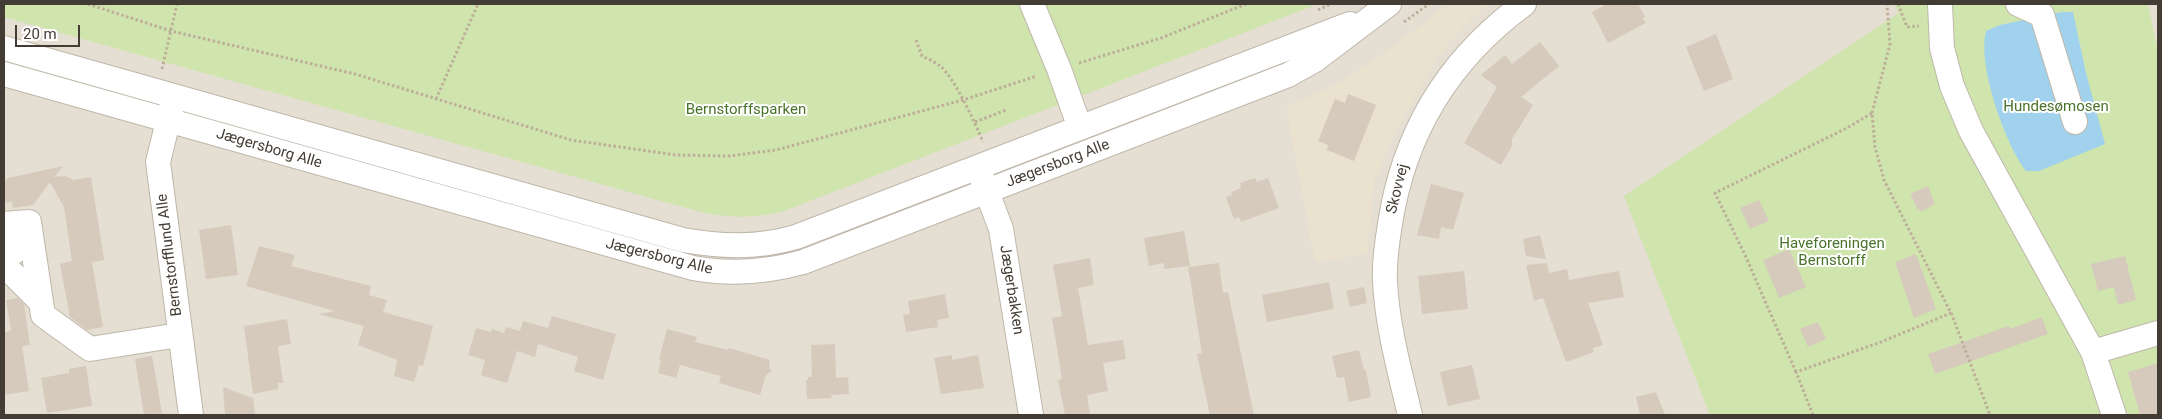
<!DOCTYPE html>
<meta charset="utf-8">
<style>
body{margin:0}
#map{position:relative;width:2162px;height:419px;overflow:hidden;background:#f1ede4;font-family:Roboto,sans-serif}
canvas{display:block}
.frame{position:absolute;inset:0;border:5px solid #433c34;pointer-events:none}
.scale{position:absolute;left:15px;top:25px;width:65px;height:22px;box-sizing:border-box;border:2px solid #433c34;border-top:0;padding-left:6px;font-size:15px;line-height:18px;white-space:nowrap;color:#433c34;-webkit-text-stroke:4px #fff;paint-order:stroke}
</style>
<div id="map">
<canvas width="2162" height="419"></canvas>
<div class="frame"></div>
<div class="scale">20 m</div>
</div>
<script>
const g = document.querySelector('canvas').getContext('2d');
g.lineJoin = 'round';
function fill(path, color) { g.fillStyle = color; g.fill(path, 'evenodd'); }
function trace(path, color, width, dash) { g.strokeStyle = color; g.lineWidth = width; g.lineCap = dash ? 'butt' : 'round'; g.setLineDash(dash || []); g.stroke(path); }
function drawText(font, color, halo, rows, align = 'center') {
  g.font = font + ' Roboto,sans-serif'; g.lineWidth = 4; g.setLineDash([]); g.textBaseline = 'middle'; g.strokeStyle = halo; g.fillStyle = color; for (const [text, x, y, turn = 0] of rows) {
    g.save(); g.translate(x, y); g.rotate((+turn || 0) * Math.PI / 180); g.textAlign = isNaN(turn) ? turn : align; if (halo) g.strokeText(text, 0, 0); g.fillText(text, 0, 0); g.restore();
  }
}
const residential = new Path2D(`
 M4,4h2154v411h-2154z`);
const education = new Path2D(`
 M1449,4h35l2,3 -19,17 -29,32 -39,71 -24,51 -8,76 -52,8 -29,-155 47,-21 34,-21z`);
const green = new Path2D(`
 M4,4h1314l-534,207c-30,8 -58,7 -87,0l-693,-194z
 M1894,4h254l10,48v363h-448l-86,-219 275,-183z`);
const water = new Path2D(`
 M2062,12h11l13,61 19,71 -66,27h-13c-21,-27 -49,-107 -40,-140l14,-6z`);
const building = new Path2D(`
 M1607,4h31l7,13 -2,1 3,5 -38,20 -16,-31z
 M1716,34l17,45 -29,12 -18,-44z
 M1540,42l19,24 -38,31 12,8 -21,34v7l-11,19 -37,-22 33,-56 -16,-12 24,-20 7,9z
 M1348,94l28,11 -22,56 -27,-11 1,-5 -10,-4 17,-42 10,4z
 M63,166l-9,11 12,-1 7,4 18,-3 13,83 -12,2 11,65 -16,3 -17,-13 -10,-53 12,-3 -8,-54 -14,-25 -17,23 -20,3 -1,-6 -8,1v-21l4,-4z
 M1255,178l2,4 11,-4 11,30 -38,14 -2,-5 -5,2 -8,-22 6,-2 -1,-3 10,-4 -1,-5z
 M1431,184l33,9 -11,37 -12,-3 -2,12 -22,-4z
 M1928,186l7,18 -14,8 -1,-3 -2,1 -8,-16z
 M1759,200l10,21 -19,8 -10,-21z
 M231,225l7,50 -32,4 -7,-49z
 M1184,231l6,35 -26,3v-6l-15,3 -5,-28z
 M1540,235l6,24 -20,-3 -3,-17z
 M259,246l36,9 -4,11 80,20 -2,9 18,5 -4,12 50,14 -10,40 -4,-1 -5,17 -20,-6 3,-16 -39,-15 6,-19 -45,-12 16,-3 -89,-25z
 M1789,249l17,38 -27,11 -16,-38z
 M1916,254l20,55 -22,9 -19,-56z
 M2125,256l11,44 -18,5 -4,-18 -16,4 -7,-27z
 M1090,258l4,27 -16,3 10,57 35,-5 3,19 -23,4 5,28 -21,4 3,20h-25l-7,-35 4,-1 -10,-61 10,-2 -9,-51z
 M1219,263l4,30 5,-1 26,123h-44l-13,-61 5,-1 -14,-86z
 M1547,263l2,10 18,-4 2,11 50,-9 5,26 -36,6 15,42 -10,3 1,4 -28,10 -23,-64 -9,3 -8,-36z
 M1464,271l4,38 -46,5 -4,-38z
 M1329,282l5,27 -67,13 -5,-27z
 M1364,287l3,16 -17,4 -4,-16z
 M945,294l4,24 -12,2 1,7 -32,5 -3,-17 7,-1 -2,-13z
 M18,298l6,6 6,41 -8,1 7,45 -25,4v-63l7,-1 -5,-31z
 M552,316l64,18 -13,46 -29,-9 4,-14 -40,-13 -3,13 -18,-6 -10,32 -26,-8 4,-15 -17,-5 8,-27 15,4 1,-3 12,4 2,-6 14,4 3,-10 25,7z
 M2042,317l6,17 -113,40 -7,-20 81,-28 1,3z
 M287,319l4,25 -13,2 5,37h-5v6l-25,5 -9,-68z
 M1818,322l8,17 -18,8 -8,-18z
 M667,329l30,8 -2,5 33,8 1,-2 41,12 -1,6 2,5 -5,4 -6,20 -41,-12 2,-7 -41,-11 -4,13 -18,-5 3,-13 -2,-1z
 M835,344l1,34 12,-1 1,17 -18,1 1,3 -25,1 -1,-19h2v-3h4l-1,-32z
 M1359,350l5,20h2l5,27 -22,5 -5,-25 -7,1 -5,-22z
 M952,355v5l26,-5 6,33 -43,6 -7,-36z
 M152,356l10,57 -18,2 -9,-56z
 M2158,363v52h-18l-12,-43z
 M1472,365l8,34 -32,7 -8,-34z
 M86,366l6,40 -45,7 -6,-35 28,-5v-4z
 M223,387l30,11 2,17h-30z
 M1656,392l9,23h-25l-4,-18z`);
const path = new Path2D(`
 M88,4l83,27 184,43 216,66 105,15 53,1 47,-6 187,-50 74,-24
 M1898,4l9,23 12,-1
 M1318,10l13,-6
 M1404,22l25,-18
 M916,40l6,16c6,3 13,6 18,10 15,12 35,57 43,76
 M1079,63l82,-25 85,-34
 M162,69l15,-65
 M436,99l42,-95
 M1872,113l18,-69 -3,-40
 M975,122l31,-12
 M1796,372l-51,-117 -30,-62 132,-65 25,-15 3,34 9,33 68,135 38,100
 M1813,415l-17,-43 85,-30 70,-29`);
const minor = new Path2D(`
 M1032,4l27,65 21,59
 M1940,4l2,44 10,38 19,45 122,221 21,63
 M2018,4l24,11 33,107
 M4,48l679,192c39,7 75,8 113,-3l554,-213
 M4,74l689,194c38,7 74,4 110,-6l485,-187 27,-15 74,-56
 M172,105l-14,57 33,253
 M981,176l20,53 30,186
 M4,224l25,-2 14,93 47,34 89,-14
 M4,259l10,-7v-29
 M4,265l37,37
 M2093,352l65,-19
 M1410,415c-10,-43 -23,-89 -25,-134 -1,-18 2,-39 5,-57 14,-92 59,-165 134,-220`);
const parkNames = [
 ["Hundesømosen",2056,107],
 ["Bernstorffsparken",746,110],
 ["Haveforeningen",1832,244],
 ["Bernstorff",1832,261]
];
const streetNames = [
 ["Jægersborg Alle",269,149,16],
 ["Jægersborg Alle",1058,164,-21],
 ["Skovvej",1398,189,-76],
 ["Bernstorfflund Alle",170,255,-97],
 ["Jægersborg Alle",659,257,14],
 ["Jægerbakken",1011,290,81]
];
fill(residential, '#e5ded2');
fill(education, '#eae1ce');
fill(green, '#cfe5ad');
fill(water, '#a1d2ed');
fill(building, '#d6cabd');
trace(minor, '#bfb7aa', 26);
trace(path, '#beae99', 3, [2.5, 2.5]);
trace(minor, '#fff', 24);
drawText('15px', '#49722a', '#fff', parkNames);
drawText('15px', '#433c34', '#fff', streetNames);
</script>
